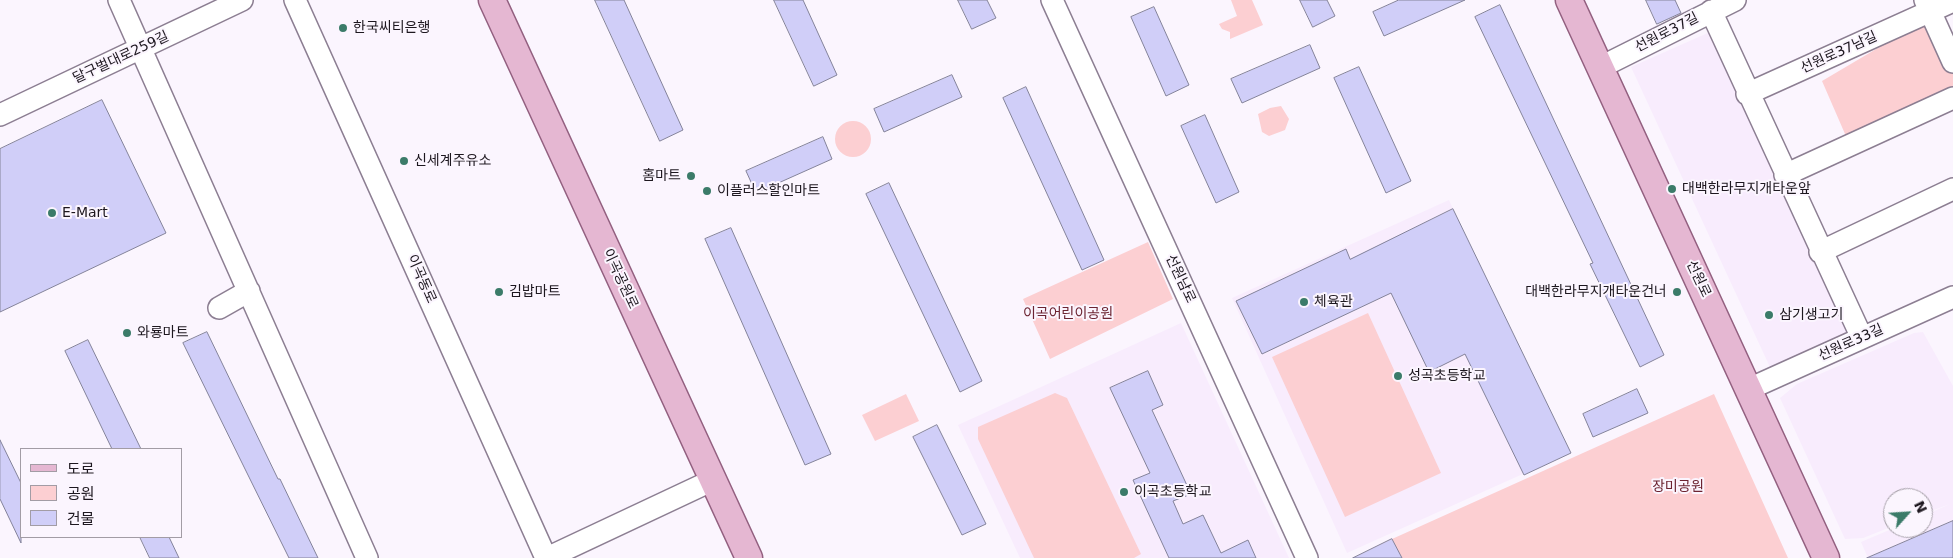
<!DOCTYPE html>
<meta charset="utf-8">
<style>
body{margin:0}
#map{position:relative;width:1953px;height:558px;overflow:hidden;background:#fbf5fe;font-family:"DejaVu Sans","Noto Sans KR",sans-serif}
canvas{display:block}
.legend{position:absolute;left:20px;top:448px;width:162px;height:90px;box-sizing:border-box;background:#fbf5fe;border:1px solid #a29ca5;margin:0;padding:6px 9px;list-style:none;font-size:15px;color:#1d171f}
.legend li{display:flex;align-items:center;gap:10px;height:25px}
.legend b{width:25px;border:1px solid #a29ca5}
.north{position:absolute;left:1883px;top:488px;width:50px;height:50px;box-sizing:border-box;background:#fbf5fe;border:1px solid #a29ca5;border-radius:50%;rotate:64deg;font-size:14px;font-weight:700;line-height:20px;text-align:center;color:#1d171f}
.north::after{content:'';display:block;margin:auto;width:18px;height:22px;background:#3b7b69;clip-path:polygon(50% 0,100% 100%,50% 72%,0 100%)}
</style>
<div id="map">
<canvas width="1953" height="558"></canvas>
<ul class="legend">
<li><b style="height:6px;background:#e5b7d2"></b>도로</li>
<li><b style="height:14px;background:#fccfd2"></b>공원</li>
<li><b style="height:14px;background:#d0cef8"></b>건물</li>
</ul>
<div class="north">N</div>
</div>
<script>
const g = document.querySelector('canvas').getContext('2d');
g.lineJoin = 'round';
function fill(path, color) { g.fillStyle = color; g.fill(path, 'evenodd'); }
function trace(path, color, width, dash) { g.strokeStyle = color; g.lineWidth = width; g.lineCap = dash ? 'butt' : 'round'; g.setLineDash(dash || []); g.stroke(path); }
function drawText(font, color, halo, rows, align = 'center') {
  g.font = font + ' "DejaVu Sans","Noto Sans KR",sans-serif'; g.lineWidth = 4; g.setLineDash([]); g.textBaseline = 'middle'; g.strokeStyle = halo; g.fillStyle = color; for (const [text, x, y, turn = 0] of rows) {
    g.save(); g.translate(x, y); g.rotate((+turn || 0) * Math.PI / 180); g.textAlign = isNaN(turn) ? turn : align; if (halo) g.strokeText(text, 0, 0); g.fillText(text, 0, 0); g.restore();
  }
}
const built = new Path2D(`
 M1710,32l146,312 -81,34 -144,-311z
 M1449,200l116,255 -218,98 -115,-255z
 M1181,323l108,235h-269l-62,-133z
 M1923,332l30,54v172h-85l-7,-16 33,-14h29v-12l27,-12 -27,10v-16h-30v28l-30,12 -18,1 -65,-141 17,-14 117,-51z`);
const green = new Path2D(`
 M1231,0h21l11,25 -33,14v-7l-8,-3 -3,-5 18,-8z
 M1927,19l26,54v19l-101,58 -30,-69z
 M1281,106l8,13 -4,11 -16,6 -7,-4 -4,-18 12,-6z
 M835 139a18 18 0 1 1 36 0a18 18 0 1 1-36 0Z
 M1148,242l25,57 -123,60 -27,-60z
 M1368,313l73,160 -96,44 -73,-160z
 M1055,393l12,5 74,156 -7,4h-100l-56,-119v-12z
 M906,394l13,27 -44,20 -13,-26z
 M1714,394l74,164h-435l39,-19z`);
const building = new Path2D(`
 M595,0h29l59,130 -23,11z
 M774,0h29l34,75 -23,11z
 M958,0h29l9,18 -24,11z
 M1300,0h27l8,16 -22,11z
 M1399,0h66l-81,36 -11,-24z
 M1646,0h29l6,13 -24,11z
 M1500,5l164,350 -24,12 -50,-103 3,-1 -118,-246z
 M1154,7l35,78 -23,11 -35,-79z
 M1310,45l10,23 -78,35 -11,-24z
 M1359,67l52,114 -25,12 -52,-115z
 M952,75l10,22 -78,35 -10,-23z
 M1026,87l78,173 -22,10 -79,-172z
 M102,100l64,133 -166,79v-163z
 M1205,115l34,77 -23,11 -35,-77z
 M823,137l9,22 -76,34 -10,-22z
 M889,183l93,198 -22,11 -94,-198z
 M1453,209l118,244 -47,22 -59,-121 -36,18 -38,-79 -129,61 -26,-53 110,-52 4,10z
 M731,228l100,226 -26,11 -100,-226z
 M207,332l71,147h2l38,79h-29l-44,-89 -62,-126z
 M88,340l53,109h-29l-47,-98z
 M1148,371l15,34 -11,5 39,84 -18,7 10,23 20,-9 18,38 27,-13 8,18h-87l-36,-78 17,-7 -40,-85z
 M1637,389l11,24 -55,24 -10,-23z
 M937,425l49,99 -24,11 -49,-98z
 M0,440l21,43v60l-21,-44z
 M1953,521v37h-86z
 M140,537h29l10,21h-29z
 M1392,539l10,19h-49z`);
const minor = new Path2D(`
 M119,0l248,558
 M295,0l251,558
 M1052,0l255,558
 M1925,0l28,62
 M1711,11l151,327
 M1601,67l134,-67
 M1747,94l206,-93
 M0,115l242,-115
 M1785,175l168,-77
 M1820,252l133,-63
 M219,308l30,-17
 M1749,389l204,-92
 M547,558l166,-78`);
const major = new Path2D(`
 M492,0l257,558
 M1569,0l257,558`);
const markers = [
 [343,28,5,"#3b7b69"],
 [404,161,5,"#3b7b69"],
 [691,176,5,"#3b7b69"],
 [1672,189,5,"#3b7b69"],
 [707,191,5,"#3b7b69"],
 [52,213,5,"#3b7b69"],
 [499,292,5,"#3b7b69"],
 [1677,292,5,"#3b7b69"],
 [1304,302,5,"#3b7b69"],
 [1769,315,5,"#3b7b69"],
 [127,333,5,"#3b7b69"],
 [1398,376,5,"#3b7b69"],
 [1124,492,5,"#3b7b69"]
];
const poiNames = [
 ["한국씨티은행",353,28],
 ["신세계주유소",414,161],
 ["홈마트",681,176,"right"],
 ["대백한라무지개타운앞",1682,189],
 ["이플러스할인마트",717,191],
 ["E-Mart",62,213],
 ["김밥마트",509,292],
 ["대백한라무지개타운건너",1667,292,"right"],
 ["체육관",1314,302],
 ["삼기생고기",1779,315],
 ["와룡마트",137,333],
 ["성곡초등학교",1408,376],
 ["이곡초등학교",1134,492]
];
const streetNames = [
 ["선원로37길",1667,33,-27],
 ["선원로37남길",1839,53,-24],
 ["달구벌대로259길",121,58,-25],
 ["이곡동로",421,279,66],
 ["이곡공원로",620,279,65],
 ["선원남로",1180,279,65],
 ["선원로",1698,279,65],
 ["선원로33길",1851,343,-24]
];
const parkNames = [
 ["이곡어린이공원",1068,314],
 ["장미공원",1678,487]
];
fill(built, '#f8ecfd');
fill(green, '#fccfd2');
fill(building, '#d0cef8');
trace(building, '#84839a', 1);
trace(minor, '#8c7e92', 24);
trace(major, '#936080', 29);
trace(minor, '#fff', 21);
trace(major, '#e5b7d2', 26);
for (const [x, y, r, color] of markers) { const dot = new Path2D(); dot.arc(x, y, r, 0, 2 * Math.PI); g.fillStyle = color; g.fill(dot); trace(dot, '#fbf5fe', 2); }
drawText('14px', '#1d171f', '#fbf5fe', poiNames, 'left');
drawText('14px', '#1d171f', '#fbf5fe', streetNames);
drawText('14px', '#6c2331', '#fbf5fe', parkNames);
</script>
